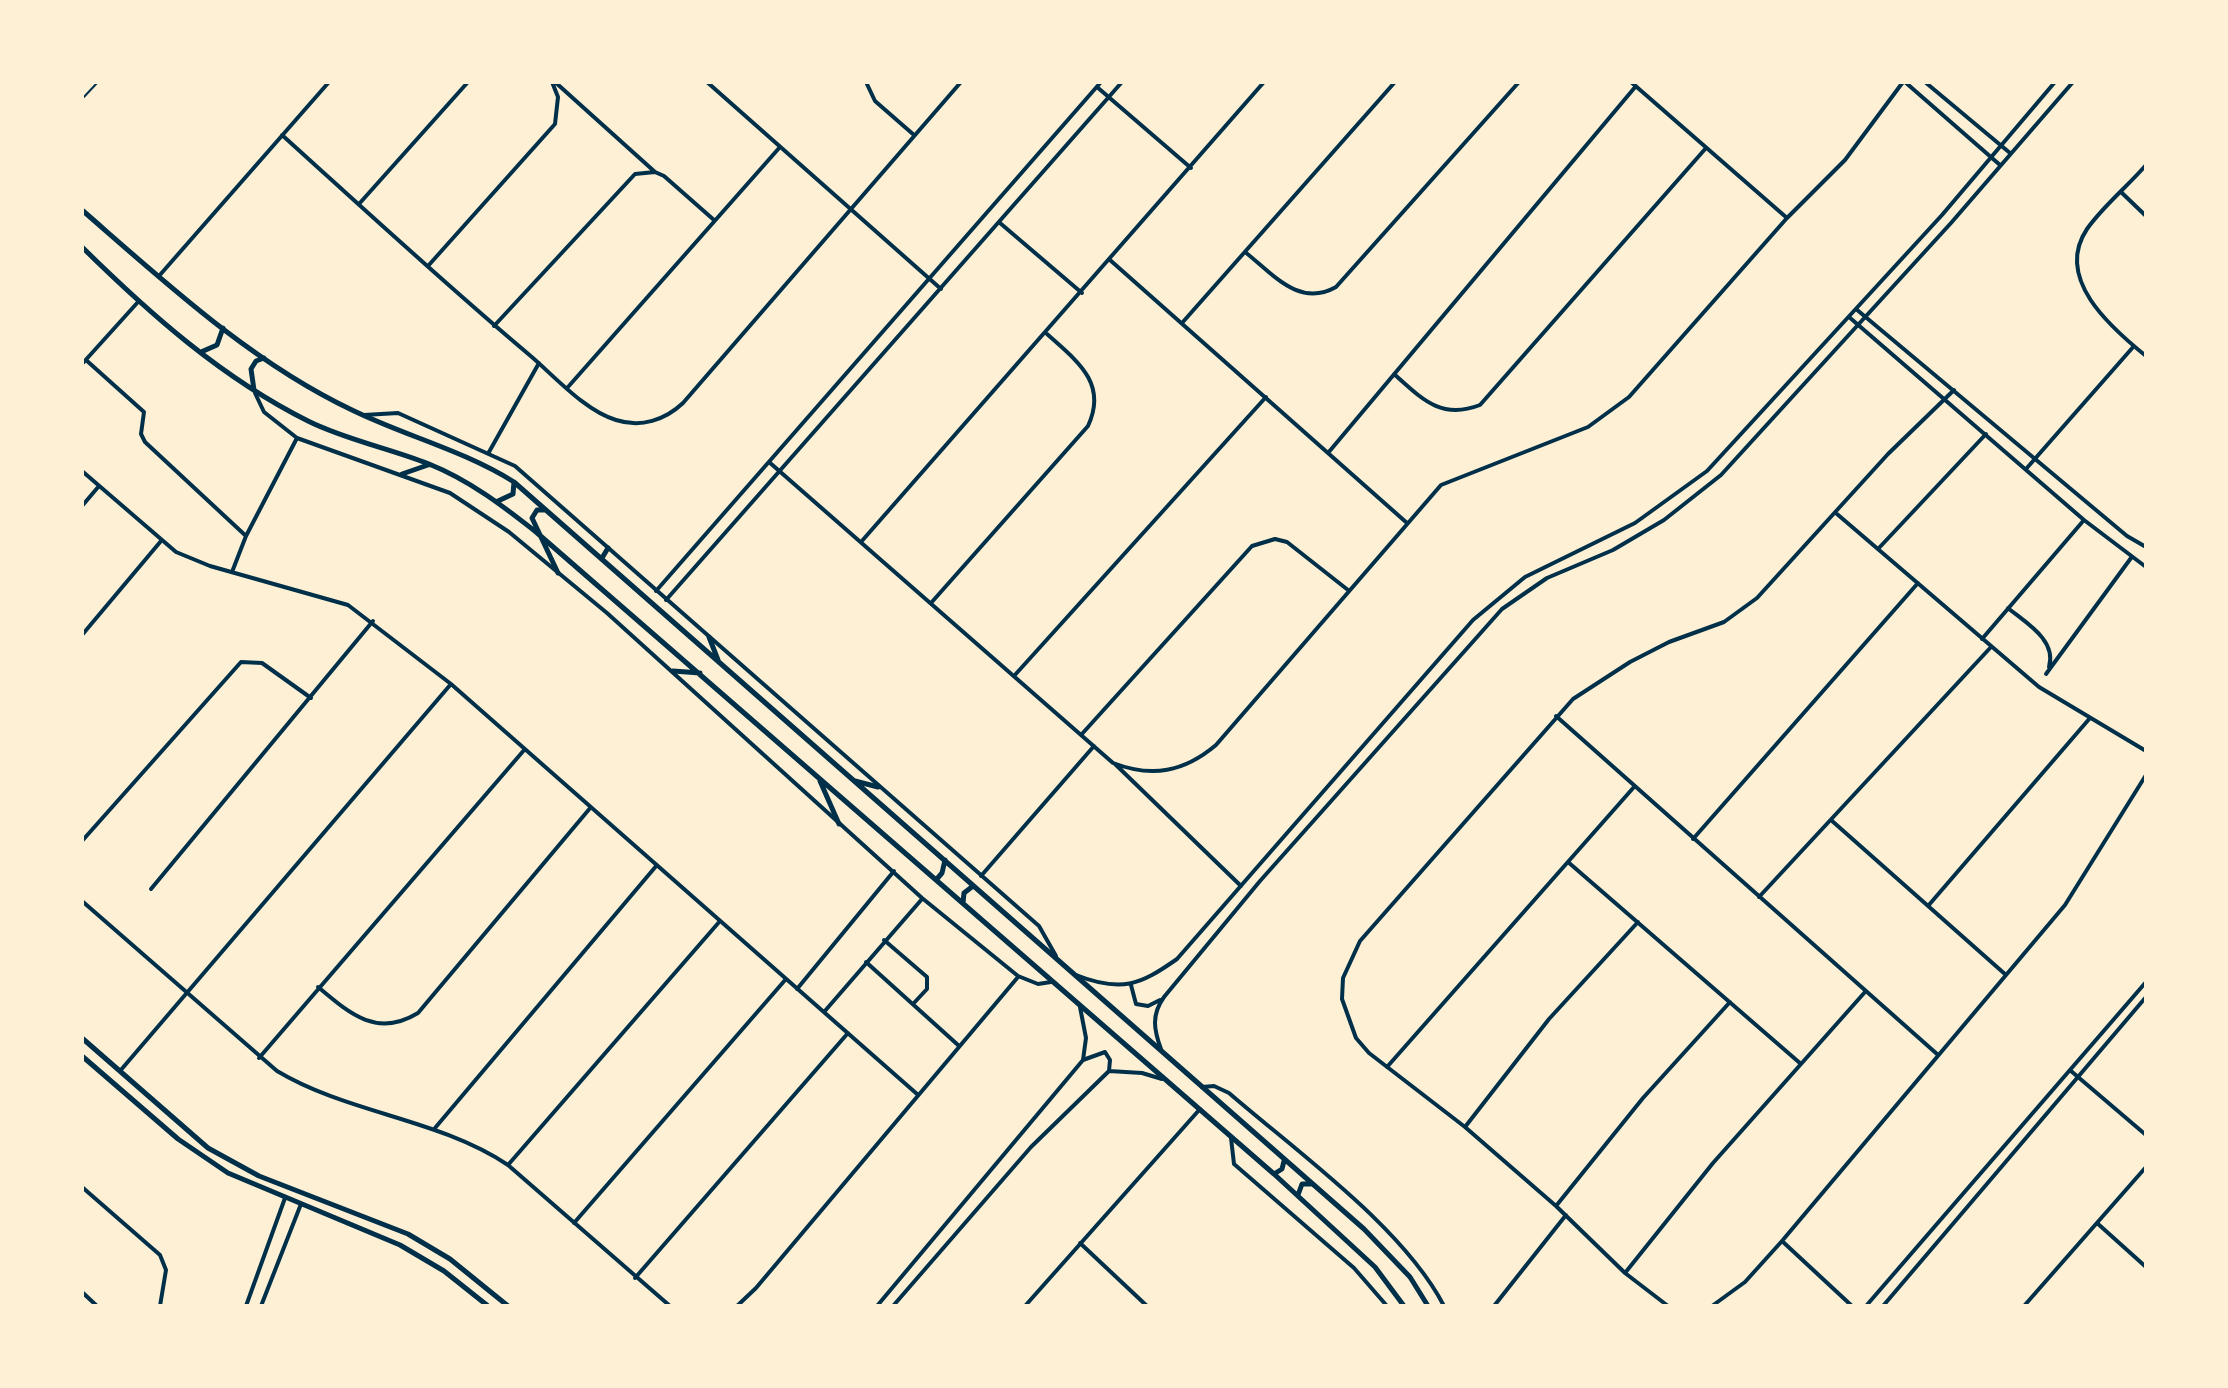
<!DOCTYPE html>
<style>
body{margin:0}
#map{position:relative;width:2228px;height:1388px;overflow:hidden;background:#fdf0d5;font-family:Lato,sans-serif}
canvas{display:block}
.frame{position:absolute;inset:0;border:84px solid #fdf0d5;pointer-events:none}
</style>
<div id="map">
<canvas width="2228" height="1388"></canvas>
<div class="frame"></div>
</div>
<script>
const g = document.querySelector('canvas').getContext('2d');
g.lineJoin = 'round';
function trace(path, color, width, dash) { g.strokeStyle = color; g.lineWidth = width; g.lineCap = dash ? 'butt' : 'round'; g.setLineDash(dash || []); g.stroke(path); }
const service = new Path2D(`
 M82,99l16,-17`);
const minor = new Path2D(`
 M555,82l100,90
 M707,82l234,207
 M866,82l9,19 39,34
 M1631,82l156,136
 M1905,82l95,83
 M1925,82l85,71
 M1097,87l94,81
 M282,135c83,75 165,151 251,223 24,21 53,53 83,62 25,8 49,0 67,-17l278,-321
 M2146,165c-18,21 -43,41 -59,64 -33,49 23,98 59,127
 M2122,193l24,23
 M359,204l109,-122
 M1000,223l82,70
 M1245,252c28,22 54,56 91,35l183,-205
 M1110,260l297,263
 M428,266l127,-142 3,-27 -6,-15
 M159,276l170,-194
 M1856,309l271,227 19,11
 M1849,317l235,203 62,47
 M1182,323l213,-241
 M494,326l141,-152 20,-2 9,4 50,44
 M86,360l58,52 -3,22 4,8 101,94
 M82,364l56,-62
 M1394,374c28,25 47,46 86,31l226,-257
 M568,387l212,-240
 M255,393l9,19 33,26 153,55 59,39 98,81 315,285 96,78 20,8 13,-2
 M364,415l34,-2 117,53 524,460 17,30
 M489,452l50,-89
 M1328,453l308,-367
 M769,462l344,301c39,15 71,9 103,-18l225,-260 147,-58 41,-30 158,-179 58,-58 58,-78
 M2026,469l108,-123
 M82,471l94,81 34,14 138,39 103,79 466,410
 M82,506l17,-20
 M1837,514l202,173 107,64
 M861,542l403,-460
 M1878,549l108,-115
 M232,572l14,-36 51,-98
 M656,591l445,-509
 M666,600l456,-518
 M931,603l157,-177c20,-43 -11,-65 -41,-92
 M2008,608c18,15 49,32 41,59
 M82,635l79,-94
 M1982,639l102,-119
 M2046,674l85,-116
 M1014,676l252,-279
 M1556,716l381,338
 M1081,735l171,-189 23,-7 12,3 61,48
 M1115,764l126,122
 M1831,820l175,155
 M1693,839l225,-256
 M82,841l159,-179 21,1 49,35
 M1568,862l233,202
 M981,876l113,-130
 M151,889l222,-268
 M1759,897l232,-250
 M82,901l195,170c72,43 160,47 231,94l162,141
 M1928,906l162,-188
 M884,940l43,37v12l-14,15
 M866,962l92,83
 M1076,975c45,18 64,10 101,-16l296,-339 52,-43 110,-54 72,-52 235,-256 113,-133
 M1131,985l5,19 12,2 12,-6
 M318,987c32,27 59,51 100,26l173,-206
 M797,989l97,-118
 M824,1012l98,-113
 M1161,1049c-7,-19 -10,-34 3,-52l96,-116 242,-272 45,-31 66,-28 51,-30 57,-45 230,-252 122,-141
 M259,1058l266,-309
 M1083,1060l22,-8 5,8 -1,11
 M1387,1067l247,-280
 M120,1071l331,-387
 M2071,1071l75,64
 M1202,1087l12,-1 15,7c68,59 174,134 215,213
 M1465,1127l84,-108 89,-97
 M435,1128l222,-263
 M1231,1138l3,26 120,104 33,38
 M508,1165l212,-244
 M82,1187l78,68 6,15 -6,36
 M1556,1206l87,-108 87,-96
 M574,1223l212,-244
 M2097,1223l49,44
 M1782,1241l70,65
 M1080,1243l67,63
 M1625,1273l88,-110 152,-171
 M635,1278l213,-245
 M82,1292l15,14
 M246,1306l39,-108
 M261,1306l40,-102
 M737,1306l19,-18 262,-311
 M877,1306l206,-246 3,-22 -6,-31
 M893,1306l138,-159 78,-76 33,2 20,6
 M1025,1306l175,-197
 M1494,1306l72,-91
 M1668,1306l-43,-33 -69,-67 -91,-79 -96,-74 -13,-15 -14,-39 1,-21 17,-37 213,-242 57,-37 39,-20 55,-20 33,-24 131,-144 66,-64
 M1712,1306l33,-24 37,-41 283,-336 81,-130
 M1866,1306l280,-324
 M1883,1306l263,-309
 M2024,1306l122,-139`);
const tertiary = new Path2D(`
 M82,210c84,73 169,152 270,200 53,26 111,40 162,72l850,747 46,48 18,29
 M82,247c68,67 140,131 226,174 38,19 81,27 121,43 40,16 74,42 107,68l738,642 101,93 29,39
 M201,352l16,-7 6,-17
 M254,390l-3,-21 5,-8 8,-3
 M402,474l26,-9
 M498,501l15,-7 1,-12
 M546,510h-9l-5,8 26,55
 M602,558l6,-10
 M709,637l9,23
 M673,671l27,2
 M820,781l19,43
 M855,781l23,6
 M936,880l6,-7 3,-13
 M963,903l1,-10 9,-7
 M82,1038l126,110 51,28 149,58 42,25 58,47
 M82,1056l96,83 50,34 172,72 44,26 44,35
 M1274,1174l8,-5 2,-8
 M1298,1195l4,-11h9`);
trace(service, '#003049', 2);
trace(minor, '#003049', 4);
trace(tertiary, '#003049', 5);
</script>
